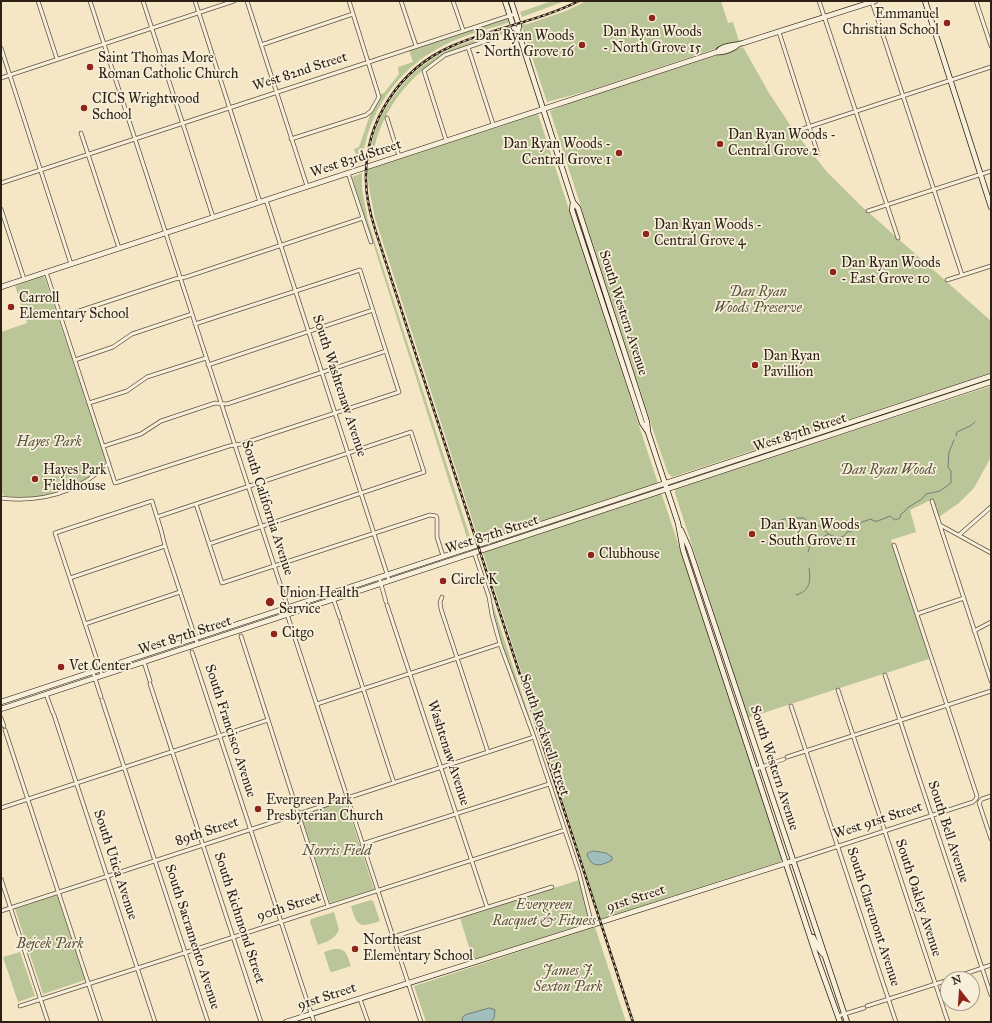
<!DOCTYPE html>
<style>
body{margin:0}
#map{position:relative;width:992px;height:1023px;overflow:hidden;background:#f5e6c6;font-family:"IM FELL Great Primer",serif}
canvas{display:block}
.frame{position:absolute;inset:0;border:2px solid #2d2116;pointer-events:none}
.north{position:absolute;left:940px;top:971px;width:40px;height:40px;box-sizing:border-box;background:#f8efda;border:1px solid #a79d8c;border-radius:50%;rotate:343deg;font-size:11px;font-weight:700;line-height:16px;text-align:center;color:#2d2116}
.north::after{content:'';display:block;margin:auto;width:14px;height:18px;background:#8f2418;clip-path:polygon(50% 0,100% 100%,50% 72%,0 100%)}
</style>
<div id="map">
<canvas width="992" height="1023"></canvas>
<div class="frame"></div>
<div class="north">N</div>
</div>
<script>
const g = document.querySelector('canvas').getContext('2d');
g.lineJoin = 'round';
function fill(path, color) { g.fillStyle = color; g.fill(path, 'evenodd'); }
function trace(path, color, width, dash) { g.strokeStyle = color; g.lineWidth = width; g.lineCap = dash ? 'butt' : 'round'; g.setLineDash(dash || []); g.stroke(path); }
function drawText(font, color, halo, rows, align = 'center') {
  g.font = font + ' "IM FELL Great Primer",serif'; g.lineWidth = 3.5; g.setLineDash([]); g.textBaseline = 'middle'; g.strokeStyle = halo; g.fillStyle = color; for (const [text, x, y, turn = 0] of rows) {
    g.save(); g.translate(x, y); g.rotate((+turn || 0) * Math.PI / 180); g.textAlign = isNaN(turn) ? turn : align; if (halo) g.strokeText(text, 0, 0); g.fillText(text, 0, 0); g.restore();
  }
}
const green = new Path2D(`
 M552,1h13l-43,16 -2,-5z
 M586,1h135l7,22 5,-1 6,19 -148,49 -44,12 -26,-78 3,-1 1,2 41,-14z
 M508,18l2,4c-23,8 -48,13 -69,25 -44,22 -74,67 -79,115l-3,2 -5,-15 5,-2 11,-32 11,-18v-3l3,-1 15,-19 -1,-7 15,-5 -4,-12z
 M509,29l1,3c-21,7 -44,12 -64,21 -6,3 -12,8 -17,12 -31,24 -51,56 -57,94l-4,2v-2l2,-1c1,-20 8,-39 19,-55 32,-49 67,-58 120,-74z
 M743,47l26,46 25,38 34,42 31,31 132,117v52l-319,104 -4,-4 -10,-28 -108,-334 30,-12z
 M538,114l108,333 137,412 -4,3 -178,57 -226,-701 -6,-30 -2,-18z
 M362,173v16l6,32 104,322 -3,1 -117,-367z
 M574,209h2l69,214 -5,-11z
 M43,276l2,2 61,183c-3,6 -10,11 -16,15 -24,17 -56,25 -86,20l-3,-5v-159l26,-9 -12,-37z
 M991,386v71l-17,31 -15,15 -20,14 -6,-18 -23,11 6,22 -25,8 35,106 3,13 -181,59 -73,-225v-4z
 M491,599l67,205 -57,-161 -8,-28z
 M345,800l29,89 -44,14 -29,-88z
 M579,880l10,40 -1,3 -115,37 -13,-42z
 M57,895l28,85 -42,14 -28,-85z
 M371,900l2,1 7,20c-21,7 -23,6 -29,-15z
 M334,912l5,18c-5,10 -11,11 -21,15l-8,-23 1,-3z
 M595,927l31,95h-200l-12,-36z
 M334,949c13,-1 13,6 17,17l-19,6 -2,-1 -6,-19z
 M20,952l15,44 -17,6 -15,-45z`);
const water = new Path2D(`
 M593,851l13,2 6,4v3c-11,6 -21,9 -25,-6z
 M490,1008l5,2 -1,8 -3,4h-28l-1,-4 3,-3z`);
const stream = new Path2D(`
 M956,436l1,-4 13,-6 5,-4
 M776,523c6,-6 20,-5 28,-5 4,5 8,3 12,6 10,6 14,16 28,12l3,-4 5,-1 10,-9 9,-3 3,2h4l12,-5 5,4 5,-2 1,-4 4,-3 2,-3 15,-9 4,-5 14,-3 11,-8v-12l-3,-4 1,-15 5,-12
 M808,552l2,-6 7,-1 6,-8 5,-3
 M796,595c14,-4 15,-14 13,-27`);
const street = new Path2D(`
 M38,1l19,58
 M90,1l198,607 -1,6 134,408
 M143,1l70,216
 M195,1l65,201
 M247,1l60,185
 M401,1l15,45
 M453,1l10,29
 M819,1l79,237
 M976,1l15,45
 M872,2l90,273
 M779,32l39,122
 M261,45l92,-31
 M468,47l25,77
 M1,48l70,216
 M1,78l233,-77
 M387,118l12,38
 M796,131l195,-64
 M81,133l38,115
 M291,139l75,-24 5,-4 8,-14 -30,-96
 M446,140l-22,-69 21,-16 47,-16
 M348,173l23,69
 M1,183l514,-169
 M266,200l123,380
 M1,209l23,70
 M868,211l123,-40
 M46,272l69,211 114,-37 12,-2 158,-52 -39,-122 -165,54
 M947,280l44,-14
 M61,317l114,-38 11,-2 177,-59
 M75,360l38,-13 19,-13 60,-20
 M208,365l165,-55
 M89,403l38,-12 20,-14 59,-19
 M104,446l37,-12 20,-13 54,-18 12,1 159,-53
 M1,498c41,5 78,-6 108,-35
 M932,501l59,180
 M196,504l26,79 208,-68 6,1 1,2v19l6,19
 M157,517l254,-85 13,40 -215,72
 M940,525l51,28
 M959,535l32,-28
 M474,552l15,45 3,18 8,29 34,93 45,136 13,52
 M379,577l7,25
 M70,578l95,-32
 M442,597l-2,5 1,7 47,143
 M333,598l7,20
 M387,605l100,302
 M917,614l47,-16
 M341,621l53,162
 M85,624l95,-32
 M974,631l17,-9
 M241,636l87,270
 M192,652l122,370
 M144,662l6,19
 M93,672l8,25
 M102,675l-47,-142 97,-32 9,29 4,16 32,97
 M885,675l106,320
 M150,684l111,338
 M838,690l110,332
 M46,694l7,19
 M102,700l106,322
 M317,704l183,-60
 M791,706l105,316
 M54,715l101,307
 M1,718l3,8
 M5,730l96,292
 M787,757l204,-66
 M756,769l28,-10
 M991,796l-9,3 -3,4 12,36
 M1,808l267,-88
 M362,844l187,-60
 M793,861l180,-59 3,-3 1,-3 -83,-251
 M1,879l47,143
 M1,911l533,-174
 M393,937l159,-50
 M950,979l41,-14
 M360,999l8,23
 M20,1006l545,-176
 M867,1006l81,-26
 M838,1016l26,-8`);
const secondary = new Path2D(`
 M505,1l9,27 4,3
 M511,1l8,25 -1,5 55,171 -1,8 70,213 6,9 30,91 5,27 133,405 24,67
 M925,1l66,206
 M717,52c6,-8 18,-6 26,-9l132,-42
 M573,202l5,6 69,214 1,9
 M1,287l716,-235c7,1 17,-3 22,-8
 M681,530l8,18 158,474
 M1,702l990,-326
 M1,709l990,-327
 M813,937l6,12 4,5
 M286,1022l507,-161`);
const rail = new Path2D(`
 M579,1c-40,20 -86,27 -127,45 -53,23 -88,76 -86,135 0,16 4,32 9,48l258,793`);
const markers = [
 [652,18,4,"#8f2418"],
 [947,23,4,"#8f2418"],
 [582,45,4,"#8f2418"],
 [90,67,4,"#8f2418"],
 [84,108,4,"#8f2418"],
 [720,144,4,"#8f2418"],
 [619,153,4,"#8f2418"],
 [646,234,4,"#8f2418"],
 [833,272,4,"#8f2418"],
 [11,307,4,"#8f2418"],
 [755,365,4,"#8f2418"],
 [35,479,4,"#8f2418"],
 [752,534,4,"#8f2418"],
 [591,555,4,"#8f2418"],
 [443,581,4,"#8f2418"],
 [270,602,5,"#8f2418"],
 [274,634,4,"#8f2418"],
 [61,667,4,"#8f2418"],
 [258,809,4,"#8f2418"],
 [355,949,4,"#8f2418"]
];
const poiNames = [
 ["Emmanuel",939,15,"right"],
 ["Christian School",939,31,"right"],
 ["Dan Ryan Woods",652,33,"center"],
 ["- North Grove 15",652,49,"center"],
 ["Dan Ryan Woods",574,37,"right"],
 ["- North Grove 16",574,53,"right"],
 ["Saint Thomas More",98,59],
 ["Roman Catholic Church",98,75],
 ["CICS Wrightwood",92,100],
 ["School",92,116],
 ["Dan Ryan Woods -",728,136],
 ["Central Grove 2",728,152],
 ["Dan Ryan Woods -",611,145,"right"],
 ["Central Grove 1",611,161,"right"],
 ["Dan Ryan Woods -",654,226],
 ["Central Grove 4",654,242],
 ["Dan Ryan Woods",841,264],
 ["- East Grove 10",841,280],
 ["Carroll",19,299],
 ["Elementary School",19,315],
 ["Dan Ryan",763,357],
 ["Pavillion",763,373],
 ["Hayes Park",43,471],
 ["Fieldhouse",43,487],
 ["Dan Ryan Woods",760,526],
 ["- South Grove 11",760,542],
 ["Clubhouse",599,555],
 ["Circle K",451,581],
 ["Union Health",279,594],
 ["Service",279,610],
 ["Citgo",282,634],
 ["Vet Center",69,667],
 ["Evergreen Park",266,801],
 ["Presbyterian Church",266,817],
 ["Northeast",363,941],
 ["Elementary School",363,957]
];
const streetNames = [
 ["West 82nd Street",300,72,-18],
 ["West 83rd Street",356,159,-18],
 ["South Western Avenue",623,313,72],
 ["South Washtenaw Avenue",339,386,72],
 ["West 87th Street",800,433,-18],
 ["South California Avenue",267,508,72],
 ["West 87th Street",492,535,-18],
 ["West 87th Street",185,636,-18],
 ["South Francisco Avenue",230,731,72],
 ["South Rockwell Street",544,735,71],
 ["Washtenaw Avenue",448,753,72],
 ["South Western Avenue",774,768,72],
 ["West 91st Street",878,821,-18],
 ["89th Street",207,832,-18],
 ["South Bell Avenue",948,832,72],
 ["South Utica Avenue",115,865,72],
 ["South Oakley Avenue",918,898,72],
 ["91st Street",636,899,-18],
 ["90th Street",289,907,-18],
 ["South Claremont Avenue",873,917,72],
 ["South Richmond Street",239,918,72],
 ["South Sacramento Avenue",192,937,72],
 ["91st Street",327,997,-18]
];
const parkNames = [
 ["Dan Ryan",758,293],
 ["Woods Preserve",758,309],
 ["Hayes Park",49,443],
 ["Dan Ryan Woods",888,471],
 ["Norris Field",337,852],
 ["Evergreen",544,906],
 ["Racquet & Fitness",544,922],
 ["Bejcek Park",50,945],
 ["James J.",568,972],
 ["Sexton Park",568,988]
];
fill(green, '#bac697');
fill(water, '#9fbebc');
trace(water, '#717f7a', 1);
trace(stream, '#717f7a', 1);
trace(street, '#5f5242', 4.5);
trace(secondary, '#2d2116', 6);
trace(street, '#f8efda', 3);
trace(secondary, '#f8efda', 4.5);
trace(rail, '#2d2116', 2.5);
trace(rail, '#f8efda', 1, [3]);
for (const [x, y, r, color] of markers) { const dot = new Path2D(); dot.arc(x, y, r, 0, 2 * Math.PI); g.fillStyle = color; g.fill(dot); trace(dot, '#f8efda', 1.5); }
drawText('14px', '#2d2116', '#f8efda', poiNames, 'left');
drawText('14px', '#2d2116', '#f8efda', streetNames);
drawText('italic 14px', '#57533d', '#f8efda', parkNames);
</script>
